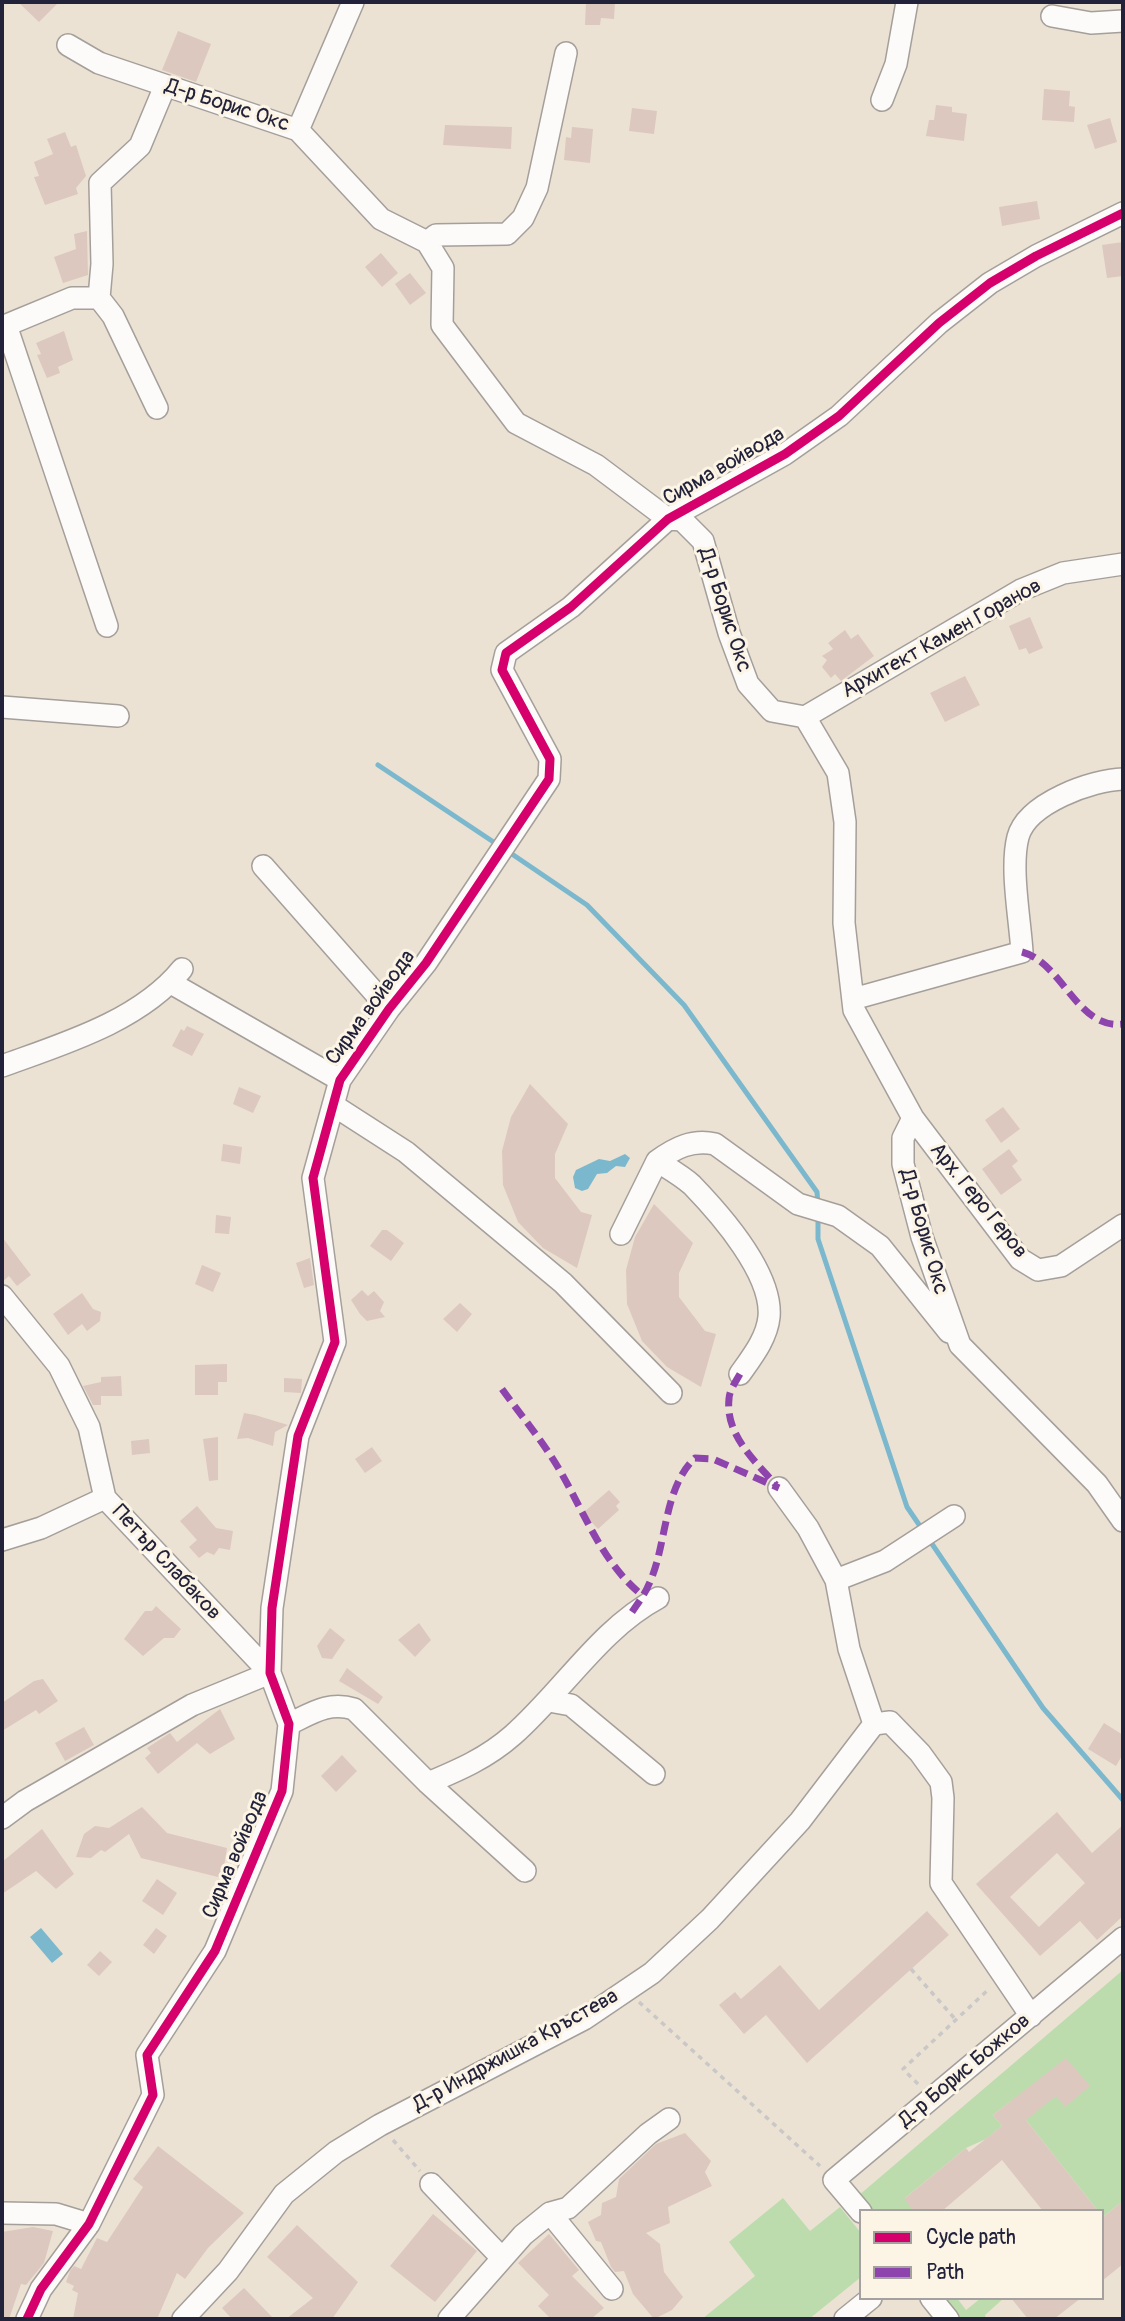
<!DOCTYPE html>
<meta charset="utf-8">
<style>
body{margin:0}
#map{position:relative;width:1125px;height:2321px;overflow:hidden;background:#ebe2d4;font-family:Pangolin,sans-serif}
canvas{display:block}
.frame{position:absolute;inset:0;border:4px solid #22223b;pointer-events:none}
.legend{position:absolute;left:859px;top:2209px;width:245px;height:91px;box-sizing:border-box;background:#fcf5e5;border:2px solid #a5a1a1;margin:0;padding:9px 12px;list-style:none;font-size:21px;color:#22223b}
.legend li{display:flex;align-items:center;gap:14px;height:35px}
.legend b{width:35px;border:2px solid #a5a1a1}
</style>
<div id="map">
<canvas width="1125" height="2321"></canvas>
<div class="frame"></div>
<ul class="legend">
<li><b style="height:9px;background:#d6006c"></b>Cycle path</li>
<li><b style="height:9px;background:#8e44ad"></b>Path</li>
</ul>
</div>
<script>
const g = document.querySelector('canvas').getContext('2d');
g.lineJoin = 'round';
function fill(path, color) { g.fillStyle = color; g.fill(path, 'evenodd'); }
function trace(path, color, width, dash) { g.strokeStyle = color; g.lineWidth = width; g.lineCap = dash ? 'butt' : 'round'; g.setLineDash(dash || []); g.stroke(path); }
function drawText(font, color, halo, rows, align = 'center') {
  g.font = font + ' Pangolin,sans-serif'; g.lineWidth = 6; g.setLineDash([]); g.textBaseline = 'middle'; g.strokeStyle = halo; g.fillStyle = color; for (const [text, x, y, turn = 0] of rows) {
    g.save(); g.translate(x, y); g.rotate((+turn || 0) * Math.PI / 180); g.textAlign = isNaN(turn) ? turn : align; if (halo) g.strokeText(text, 0, 0); g.fillText(text, 0, 0); g.restore();
  }
}
const green = new Path2D(`
 M1123,1970v231l-20,16 -1,-6h-4l-87,-110 -18,14 9,11 -16,13 -20,9 -61,50 9,13h-44l-12,-15z
 M783,2198l27,33 30,-24 21,26v44l-52,42h-107l53,-43 -26,-34z
 M942,2298h15l9,12 15,-12h23l-19,17 1,4h-27z`);
const water = new Path2D(`
 M625,1154l5,4 -5,9 -9,-1 -9,7 -10,1 -9,15 -6,2 -7,-3 -2,-11 3,-7 23,-11 11,2z
 M41,1928l22,26 -11,9 -22,-26z`);
const stream = new Path2D(`
 M378,765l120,80
 M506,850l81,55 97,100 133,187 1,13
 M818,1215v24l89,268 15,22
 M928,1538l115,170 80,92`);
const building = new Path2D(`
 M18,2h41l-20,20z
 M586,2h29l-1,17 -13,-1 -1,7h-15z
 M178,31l33,13 -15,38 -34,-12z
 M1044,89l26,2 -1,15 6,1 -1,15 -32,-2z
 M936,105l16,2v5l15,2 -3,27 -38,-5 3,-16h5z
 M632,108l25,3 -3,23 -25,-3z
 M1110,118l7,24 -22,7 -8,-24z
 M445,125l67,2 -1,22 -68,-4z
 M572,127l21,2 -3,34 -26,-3 2,-23 5,1z
 M65,132l6,15 5,-2 10,31 -10,12 2,6 -33,11 -11,-28 5,-1 -5,-14 19,-8 -6,-15z
 M1037,201l3,18 -38,7 -3,-19z
 M87,231l1,44 -25,8 -9,-26 22,-8 -2,-15z
 M1123,242v34l-16,2 -5,-33z
 M381,253l17,20 -16,14 -17,-20z
 M410,273l16,20 -16,12 -15,-21z
 M64,331l9,29 -15,7 2,6 -13,5 -10,-23 4,-1 -5,-11z
 M1030,617l13,31 -14,6 -3,-6 -7,2 -10,-24z
 M845,630l6,9 7,-5 16,22 -33,25 -6,-7 -4,4 -9,-11 5,-7 -5,-4 11,-7 -5,-6z
 M965,676l15,29 -35,17 -15,-29z
 M187,1026l17,8 -12,22 -20,-10 9,-17 3,2z
 M530,1084l38,40 -13,30v24l26,34 11,3 -15,53 -34,-20 -25,-26 -15,-37 -1,-34 9,-34z
 M239,1087l22,9 -8,17 -20,-9z
 M1003,1107l17,22 -19,14 -16,-23z
 M223,1144l19,3 -2,17 -19,-3z
 M1009,1149l9,12 -6,5 10,14 -21,15 -19,-26z
 M654,1204l39,39 -14,30v24l26,34 11,3 -15,53 -34,-20 -25,-26 -15,-37 -1,-34 9,-33z
 M216,1215l15,2 -2,17 -14,-1z
 M382,1230h5l17,13 -13,18 -21,-15z
 M2,1237l29,38 -14,11 -8,-10 -7,6z
 M310,1258l4,27 -10,3 -8,-25z
 M202,1265l19,8 -8,19 -18,-8z
 M362,1290l6,6 6,-5 10,11 -4,9 5,6 -18,4 -7,-7 -9,-14z
 M82,1293l11,16 8,3 -1,9 -13,10 -5,-7 -14,11 -15,-21z
 M460,1303l12,11 -15,18 -14,-13z
 M227,1364v18h-9v13h-23v-30z
 M121,1376l1,20h-21v9h-8l-10,-19 18,-4v-5z
 M284,1378l18,1 -1,14 -17,-1z
 M244,1413l11,2 33,10 -13,7 -2,14 -25,-8 -11,1z
 M218,1437v43l-9,1 -6,-42z
 M149,1439l1,14 -18,2 -1,-14z
 M372,1447l10,14 -17,12 -10,-14z
 M609,1490l11,12 -4,4 3,4 -21,19 -15,-16z
 M197,1506l19,22 17,3 -3,19 -11,-2 -5,7 -7,-3 -8,6 -10,-11 8,-7 -17,-19z
 M156,1606l25,23 -7,9h-10l-21,18 -19,-17 21,-28h7z
 M419,1623l12,17 -16,17 -17,-17z
 M330,1628l15,12 -13,19 -10,-1 -5,-12z
 M347,1668l36,29 -5,7 -39,-23z
 M43,1679l15,22 -19,13 -3,-4 -34,21v-28l32,-22z
 M220,1709l15,30 -25,15 -13,-11 -39,31 -13,-16 6,-5 -4,-5 23,-15 7,9z
 M1104,1723l19,12v19l-7,12 -28,-17z
 M84,1727l10,18 -29,16 -10,-18z
 M342,1755l15,16 -21,21 -15,-16z
 M142,1807l25,26 60,15 -5,30 -81,-20 -12,-24 -24,18 -4,-2 -10,8 -15,-1 8,-23 11,-8 14,2z
 M1057,1812l35,41 31,-28v91l-26,24 -17,-19 -40,35 -64,-72zM1057,1853l28,30 -46,44 -29,-30z
 M42,1829l32,45 -18,15 -20,-18 -34,23v-32z
 M157,1879l20,14 -14,22 -21,-14z
 M927,1911l22,24 -142,128 -41,-48 -22,19 -25,-29 16,-13 6,7 39,-34 39,45z
 M156,1928l11,8 -13,18 -11,-9z
 M100,1951l12,11 -13,14 -12,-11z
 M1066,2058l24,28 -25,21 -9,-11 -30,24 72,91h-55l-41,-51 -60,51h-28l-10,-12 62,-51 3,4 33,-26 -9,-11z
 M685,2133l26,28 -6,11 7,14 -44,21 2,16 -24,10 14,11 4,28 19,25 -11,13 -18,9 -21,-25 -9,-23 -9,1 -4,-5 -10,-25 -5,-1 -8,-19 13,-7 1,-12 14,-6 3,-18 37,-35z
 M158,2146l86,67 -36,35 -23,31 -8,-6 -20,46h-84l5,-26 -6,-3 2,-4 -8,-4 4,-11 4,-5 7,3 16,-31 10,4 36,-55 -10,-8z
 M1123,2201v63l-21,17v-63z
 M433,2214l44,37 -42,51 -45,-36z
 M297,2225l61,57 -26,37h-46l27,-21 -46,-41z
 M33,2227l20,4 -9,32 -18,22 -5,-1 -12,35h-7v-87z
 M549,2234l30,36 -7,6 32,32 -13,11h-40l-13,-13 11,-11 -31,-32z
 M244,2288l30,31h-42l-10,-11z
 M1011,2298h70l-27,21h-26z`);
const path = new Path2D(`
 M911,1969l45,51
 M639,2002l181,164
 M918,2084l-15,-15 86,-80
 M393,2140l27,31`);
const minor = new Path2D(`
 M1052,16l39,7 32,-2
 M68,45l31,18 199,67 83,89 46,23 16,26 -1,57 74,98 80,42 72,54 14,1 21,21 26,92 19,51 24,27 33,6 33,56 7,49 -1,101 10,87 59,108 -10,20v26l19,73 38,108 137,139 26,37
 M882,100l14,-36 11,-62
 M298,130l55,-128
 M427,242l9,-7 71,-1 16,-16 14,-30 29,-135
 M99,298l3,-34 -2,-81 40,-37 25,-60
 M6,325l101,301
 M2,327l70,-29h27l14,18 44,92
 M2,707l116,9
 M805,717l216,-127 42,-17 60,-9
 M263,866l126,143
 M171,983l169,97
 M853,999l169,-47c-2,-33 -12,-84 -4,-115 9,-34 74,-57 105,-58
 M2,1066c61,-22 138,-45 180,-97
 M333,1105l73,47 157,131 108,110
 M913,1118l107,141 18,11 23,-4 62,-41
 M657,1161c18,-13 35,-22 58,-17l83,60 40,12 42,30 69,86
 M621,1234l36,-73c11,7 25,15 35,24 28,29 81,89 77,132 -2,21 -17,40 -29,57
 M2,1296l57,70 30,61 16,71 165,175 -78,32 -167,96 -23,17
 M779,1488l29,40 28,52 13,69 25,75
 M2,1540l39,-12 64,-30
 M836,1580l49,-19 69,-45
 M549,1701l22,4 83,69
 M289,1724c23,-11 40,-23 65,-15l74,74 97,88
 M428,1783c31,-13 59,-25 85,-48 49,-43 87,-106 145,-137
 M431,2184l70,73
 M861,2212l-27,-32 289,-242
 M2,2213l54,1 33,10
 M550,2213l62,76
 M931,2298l17,21
 M27,2319l14,-30 48,-65 64,-129 -6,-40 68,-104 67,-160 7,-67 -19,-51 2,-65 26,-172 37,-94 -22,-164 27,-98 49,-71 37,-46 123,-184 1,-20 -48,-89 4,-17 65,-46 97,-88 117,-65 54,-38 100,-93 51,-40 46,-27 87,-43
 M183,2319l45,-48 56,-77 52,-42 44,-27 204,-106 68,-46 58,-54 90,-98 74,-97 16,-2 30,31 21,29 2,16 -2,85 90,133
 M449,2319l74,-84 27,-22 18,-5 80,-74 21,-15
 M845,2319l26,-21`);
const quiet = new Path2D(`
 M1022,952c41,11 55,78 101,72
 M740,1374c-4,7 -11,17 -11,25 -4,36 27,63 47,86
 M502,1389c18,25 38,49 54,75 28,46 44,97 86,131
 M632,1612c6,-9 13,-18 17,-28 18,-38 14,-96 46,-126l18,1 66,29`);
const cycleway = new Path2D(`
 M27,2319l14,-30 48,-65 64,-129 -6,-40 68,-104 67,-160 7,-67 -19,-51 2,-65 26,-172 37,-94 -22,-164 27,-98 49,-71 37,-46 123,-184 1,-20 -48,-89 4,-17 65,-46 97,-88 117,-65 54,-38 100,-93 51,-40 46,-27 87,-43`);
const streetNames = [
 ["Д-р Борис Окс",227,106,18],
 ["Сирма войвода",724,467,-30],
 ["Д-р Борис Окс",724,610,72],
 ["Архитект Камен Горанов",942,639,-29],
 ["Сирма войвода",371,1008,-54],
 ["Арх. Геро Геров",978,1201,51],
 ["Д-р Борис Окс",923,1232,74],
 ["Петър Слабаков",166,1563,47],
 ["Сирма войвода",236,1855,-67],
 ["Д-р Индржишка Кръстева",516,2051,-29],
 ["Д-р Борис Божков",965,2071,-40]
];
fill(green, '#bddcad');
fill(water, '#7cb8cd');
trace(stream, '#7cb8cd', 5);
fill(building, '#dcc8bf');
trace(minor, '#a49f9a', 24);
trace(path, '#cac8c6', 3.5, [5, 5]);
trace(minor, '#fcfbf9', 21);
trace(quiet, '#8e44ad', 7, [14, 7]);
trace(cycleway, '#d6006c', 9);
drawText('21px', '#22223b', '#fcf5e5', streetNames);
</script>
